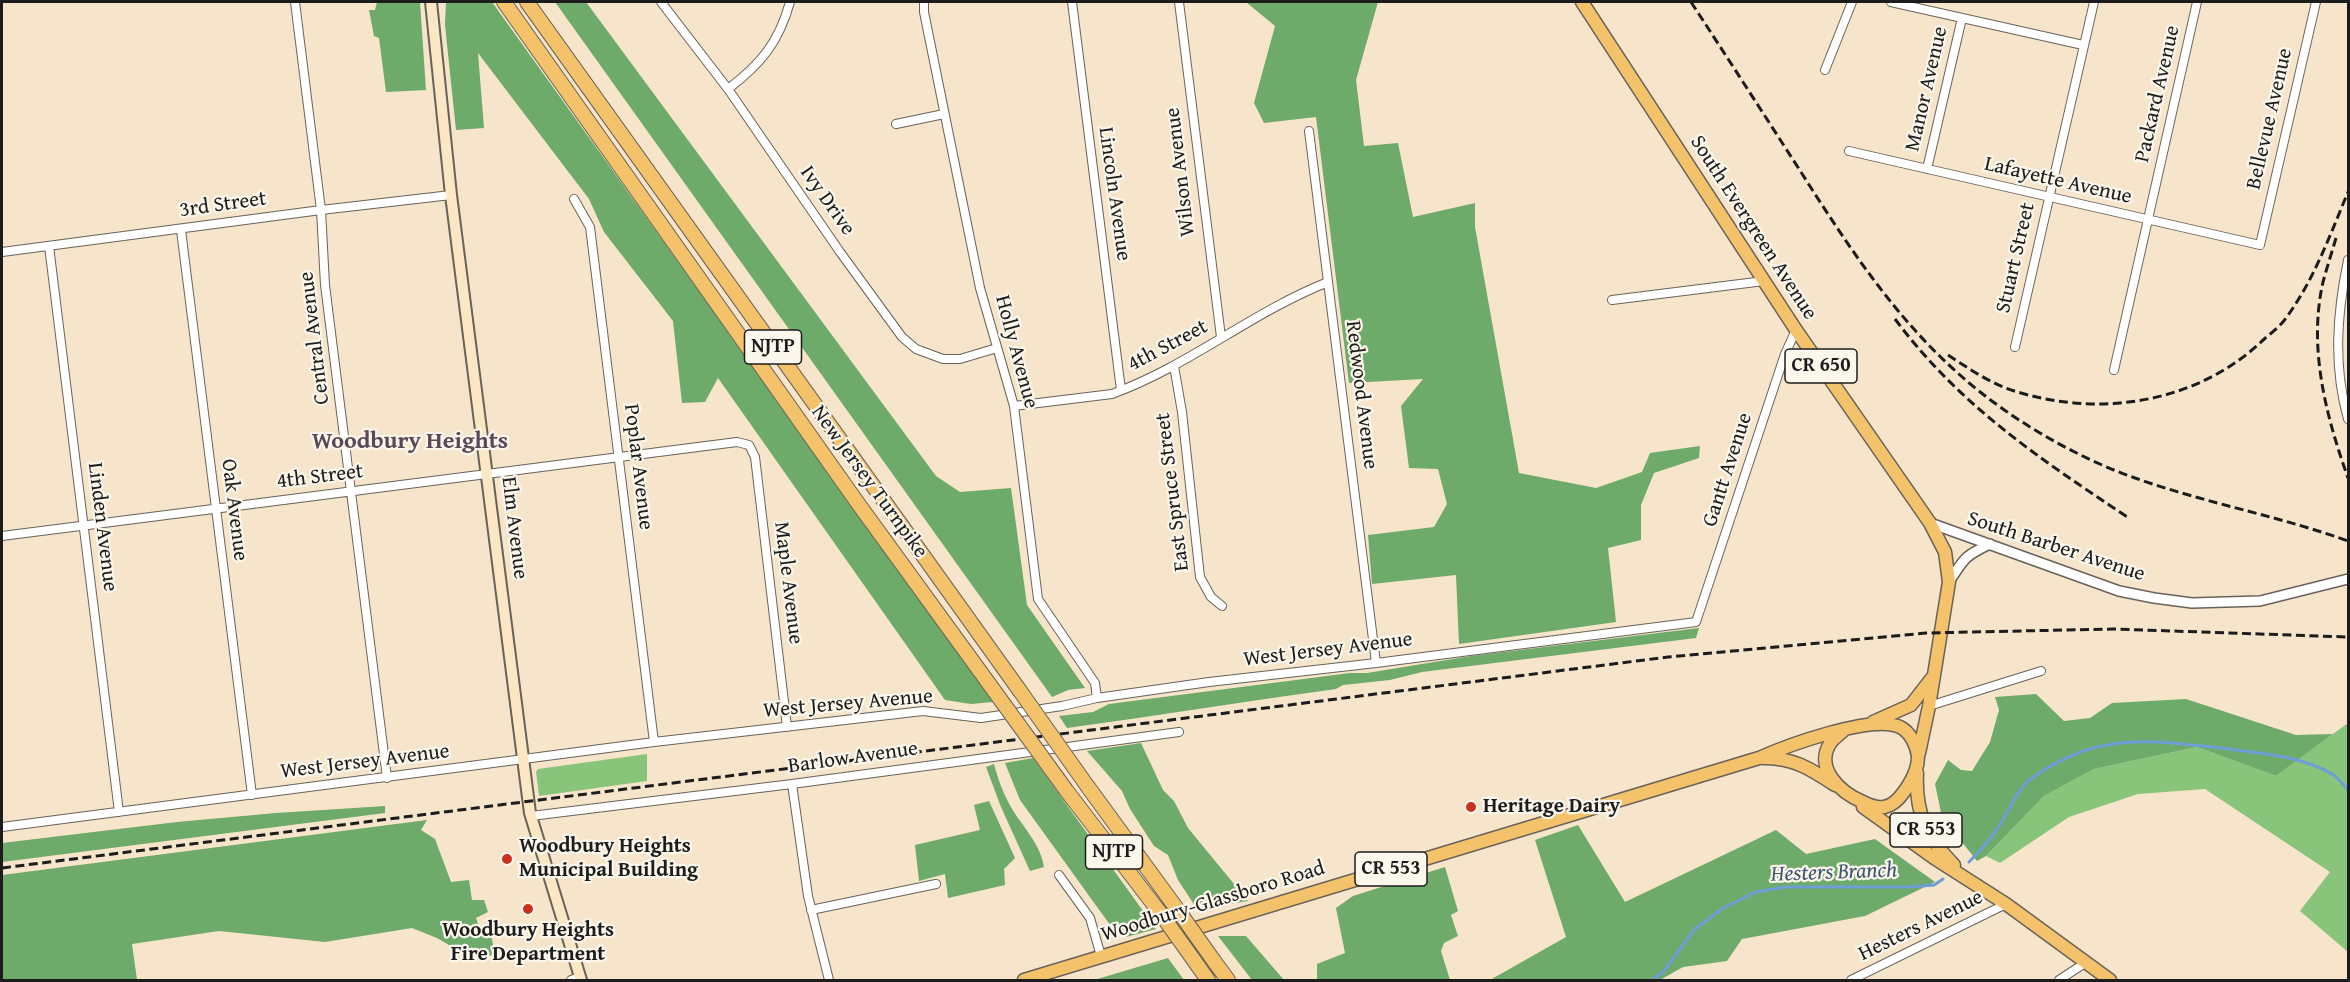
<!DOCTYPE html>
<style>
body{margin:0}
#map{position:relative;width:2350px;height:982px;overflow:hidden;background:#f6e4cb;font-family:"Gentium Book Plus",serif}
canvas{display:block}
.frame{position:absolute;inset:0;border:3px solid #1c1c1c;pointer-events:none}
</style>
<div id="map">
<canvas width="2350" height="982"></canvas>
<div class="frame"></div>
</div>
<script>
const g = document.querySelector('canvas').getContext('2d');
g.lineJoin = 'round';
function fill(path, color) { g.fillStyle = color; g.fill(path, 'evenodd'); }
function trace(path, color, width, dash) { g.strokeStyle = color; g.lineWidth = width; g.lineCap = dash ? 'butt' : 'round'; g.setLineDash(dash || []); g.stroke(path); }
function drawText(font, color, halo, rows, align = 'center') {
  g.font = font + ' "Gentium Book Plus",serif'; g.lineWidth = 4.5; g.setLineDash([]); g.textBaseline = 'middle'; g.strokeStyle = halo; g.fillStyle = color; for (const [text, x, y, turn = 0] of rows) {
    g.save(); g.translate(x, y); g.rotate((+turn || 0) * Math.PI / 180); g.textAlign = isNaN(turn) ? turn : align; if (halo) g.strokeText(text, 0, 0); g.fillText(text, 0, 0); g.restore();
  }
}
const green = new Path2D(`
 M2348,723v229l-48,-41 30,-39 -125,-83 -67,5 -69,23 -69,46 -14,-7 58,-60 50,-27 103,-22 79,29z
 M647,754v27l-108,15 -3,-24 2,-3z`);
const forest = new Path2D(`
 M377,2h43l6,88 -40,2 -7,-54 -5,-2 -5,-26h6z
 M446,2h46l501,700 -22,2 -26,-4 -227,-322 -13,24 -23,1 -9,-82 -69,-89 -15,-33 -111,-146 6,75 -28,2 -11,-105z
 M555,2h31l350,474 24,16 51,-4 16,117 58,83 -17,2 -16,7z
 M1246,2h132l-22,78 8,66 34,-3 15,74 62,-14v24l44,246 77,15 46,-16 8,-19 50,-7 -1,12 -45,15 -13,32v35l-33,8 8,74 -157,22 -3,-69 -84,9 -4,-49 66,-8 13,-23 -9,-35 -29,-1 -8,-62 22,-27 -74,4 -33,-266 -52,6 -10,-20 21,-77z
 M1699,628l-3,10 -274,34 -32,8 -47,5 -7,4c-90,12 -179,27 -269,39l-8,-12 34,-4 16,-8 241,-31h17l104,-17z
 M2036,694l28,27 26,-3 22,-15 74,-4 110,36 37,-1 -57,42 -79,-29 -103,22 -50,27 -58,60 -9,5 -35,-44 -7,-33 13,-24 13,10 11,1 18,-29 9,-32 -4,-13z
 M1141,743l22,47 11,11 14,27 60,73 -51,8 -19,-29 -10,-25 -14,-9 -24,-37 -8,-18 -35,-40z
 M1033,758l123,171 -30,8 -13,-8 -93,-129 -15,-37z
 M994,764c4,16 11,34 20,48 11,17 27,34 30,55l-14,4 -29,-64 -15,-40z
 M989,801l26,57 -11,11 1,16 -57,13 -3,-24 -26,7 -4,-36 65,-15 -6,-25z
 M385,806v7l-383,49v-19l175,-21 99,-9z
 M427,820l-6,10 14,9 16,43 18,-2 3,20h12l4,12 -12,6 4,11 11,7 5,20 -35,-4 -24,-14 -25,-10 -87,14 -106,-11 -87,13 5,36h-135v-105z
 M1578,825l47,77 151,-72 30,24 69,-15 60,43 -70,34 -123,23 -15,22 -44,6 -23,13h-170l76,-43 -31,-97z
 M1445,867l13,44 -7,4 7,21 -14,7 -3,8 9,29h-133v-16l28,-11 -9,-45 17,-12z
 M1218,936h28l38,44h-32z
 M1168,958l16,22h-90z`);
const stream = new Path2D(`
 M1969,862c12,-12 23,-25 32,-39 10,-16 16,-34 31,-45 21,-15 49,-29 75,-33 38,-7 76,-1 114,3 36,5 79,7 111,26 7,4 11,11 16,16
 M1652,980l11,-8 32,-43 28,-21 33,-16 29,-5h124l25,-2 9,-6`);
const minor = new Path2D(`
 M295,2l26,208 4,75 62,493
 M661,2l67,87 112,163 62,85 14,12 27,10h17l37,-11
 M924,2v10l56,276 34,118 24,193 57,84 2,15
 M1072,2l49,388
 M1179,2l42,335
 M1891,2l192,43
 M1825,70l27,-68
 M728,89c33,-25 51,-47 62,-87
 M896,124l48,-10
 M1309,131l67,532
 M1849,151l411,94 56,-243
 M1927,169l35,-151
 M574,199l16,28 64,515
 M181,230l71,565
 M49,246l70,566
 M2,252l319,-42 130,-15
 M2348,260c-11,53 -15,106 0,159
 M1612,300l152,-19
 M2015,347l79,-345
 M1174,366l8,46 18,165 11,20 11,9
 M2114,370l83,-368
 M1014,406l98,-12c77,-28 140,-82 216,-112
 M2,536l735,-94 12,3 6,12 32,270
 M1929,706l112,-35
 M792,784l16,112 21,84
 M531,816l261,-32 387,-52
 M2,827l652,-85 269,-31 58,7 81,-12 35,-8 112,-16 167,-19 320,-41 89,-268 11,-24
 M1059,875l31,43 11,38
 M811,910l125,-26
 M571,980l9,-3
 M1851,980l155,-76
 M2059,980l26,-17`);
const tertiary = new Path2D(`
 M1930,523l189,68 35,7 38,5 68,-2 88,-22
 M1949,582c15,-23 15,-26 41,-38`);
const secondary = new Path2D(`
 M431,2l20,193 79,618 51,167`);
const primary = new Path2D(`
 M1582,2l214,328 134,193 15,29 4,30 -20,124 -10,47
 M1873,722l38,-17 21,-27
 M1763,758c29,-1 48,11 72,27
 M1917,773c-2,39 9,64 37,92
 M1863,807l71,51 72,46 104,76
 M1024,980l735,-222c27,-12 113,-44 141,-31 10,5 17,18 18,30 0,10 -5,21 -10,29 -6,9 -13,19 -24,21 -7,1 -15,-2 -21,-5 -22,-9 -50,-34 -32,-60 3,-4 9,-8 13,-12`);
const motorway = new Path2D(`
 M504,2l353,500 138,190
 M527,2l493,689
 M1088,787l89,122
 M1066,790l95,124
 M1214,961l14,19
 M1198,966l10,14`);
const rail = new Path2D(`
 M1691,2c36,55 72,111 108,167 47,74 95,148 161,206 48,43 115,82 175,103 70,25 144,38 213,63
 M2336,238c-4,14 -9,29 -13,44 -15,66 3,134 25,196
 M1895,319c65,87 145,140 234,199
 M1948,355c23,15 46,31 73,38 82,24 175,9 239,-50 8,-8 19,-15 26,-25 28,-38 44,-83 62,-126
 M2,868l1666,-211 258,-24 188,-4 234,8`);
const motorwayBridge = new Path2D(`
 M1020,691l68,96
 M995,692l71,98
 M1177,909l37,52
 M1161,914l37,52`);
const markers = [
 [1471,807,6,"#c8321e"],
 [507,859,6,"#c8321e"],
 [528,909,6,"#c8321e"]
];
const shields = [
 [773,347,57],
 [1821,366,72],
 [1926,830,72],
 [1114,852,57],
 [1391,869,72]
];
const shieldNames = [
 ["NJTP",773,347],
 ["CR 650",1821,366],
 ["CR 553",1926,830],
 ["NJTP",1114,852],
 ["CR 553",1391,869]
];
const streetNames = [
 ["Manor Avenue",1927,89,-77],
 ["Packard Avenue",2158,94,-77],
 ["Bellevue Avenue",2270,119,-77],
 ["Wilson Avenue",1181,172,-97],
 ["Lafayette Avenue",2058,181,13],
 ["Lincoln Avenue",1114,194,82],
 ["Ivy Drive",827,201,55],
 ["3rd Street",223,205,-8],
 ["South Evergreen Avenue",1753,228,57],
 ["Stuart Street",2016,258,-77],
 ["Central Avenue",315,338,-97],
 ["4th Street",1168,346,-28],
 ["Holly Avenue",1016,352,75],
 ["Redwood Avenue",1361,395,83],
 ["Poplar Avenue",638,467,83],
 ["Gantt Avenue",1728,470,-72],
 ["4th Street",320,477,-7],
 ["New Jersey Turnpike",869,482,54],
 ["East Spruce Street",1173,492,-97],
 ["Oak Avenue",234,510,83],
 ["Linden Avenue",102,527,83],
 ["Elm Avenue",514,528,83],
 ["South Barber Avenue",2056,547,18],
 ["Maple Avenue",788,583,83],
 ["West Jersey Avenue",1328,650,-7],
 ["West Jersey Avenue",848,704,-5],
 ["Barlow Avenue",853,758,-8],
 ["West Jersey Avenue",365,762,-7],
 ["Woodbury-Glassboro Road",1213,902,-17],
 ["Hesters Avenue",1921,926,-26]
];
const poiNames = [
 ["Heritage Dairy",1483,807],
 ["Woodbury Heights",519,847],
 ["Municipal Building",519,871],
 ["Woodbury Heights",528,931,"center"],
 ["Fire Department",528,955,"center"]
];
const waterNames = [
 ["Hesters Branch",1834,873,-2]
];
const quarterNames = [
 ["Woodbury Heights",410,442]
];
fill(green, '#88c47a');
fill(forest, '#6eaa6a');
trace(stream, '#6d9ed7', 3);
trace(minor, '#686259', 10);
trace(tertiary, '#686259', 12);
trace(secondary, '#686259', 14);
trace(primary, '#686259', 15);
trace(motorway, '#686259', 16);
trace(minor, '#fff', 8);
trace(tertiary, '#fff', 9);
trace(secondary, '#fbe7c3', 10);
trace(primary, '#f4c26a', 12);
trace(motorway, '#f4c26a', 14);
trace(rail, '#1c1c1c', 3, [9, 4.5]);
trace(motorwayBridge, '#686259', 16, []);
trace(motorwayBridge, '#f4c26a', 14);
for (const [x, y, r, color] of markers) { const dot = new Path2D(); dot.arc(x, y, r, 0, 2 * Math.PI); g.fillStyle = color; g.fill(dot); trace(dot, '#fbf7ec', 2); }
for (const [x, y, w] of shields) { const box = new Path2D(); box.roundRect(x - w / 2, y - 17, w, 34, 4.5); g.fillStyle = '#fbf7ec'; g.fill(box); trace(box, '#1c1c1c', 1.5); }
drawText('bold 20px', '#1c1c1c', null, shieldNames);
drawText('21px', '#1c1c1c', '#fbf7ec', streetNames);
drawText('bold 21px', '#1c1c1c', '#fbf7ec', poiNames, 'left');
drawText('italic 22px', '#405670', '#fbf7ec', waterNames);
drawText('bold 24px', '#5b4755', '#fbf7ec', quarterNames);
</script>
